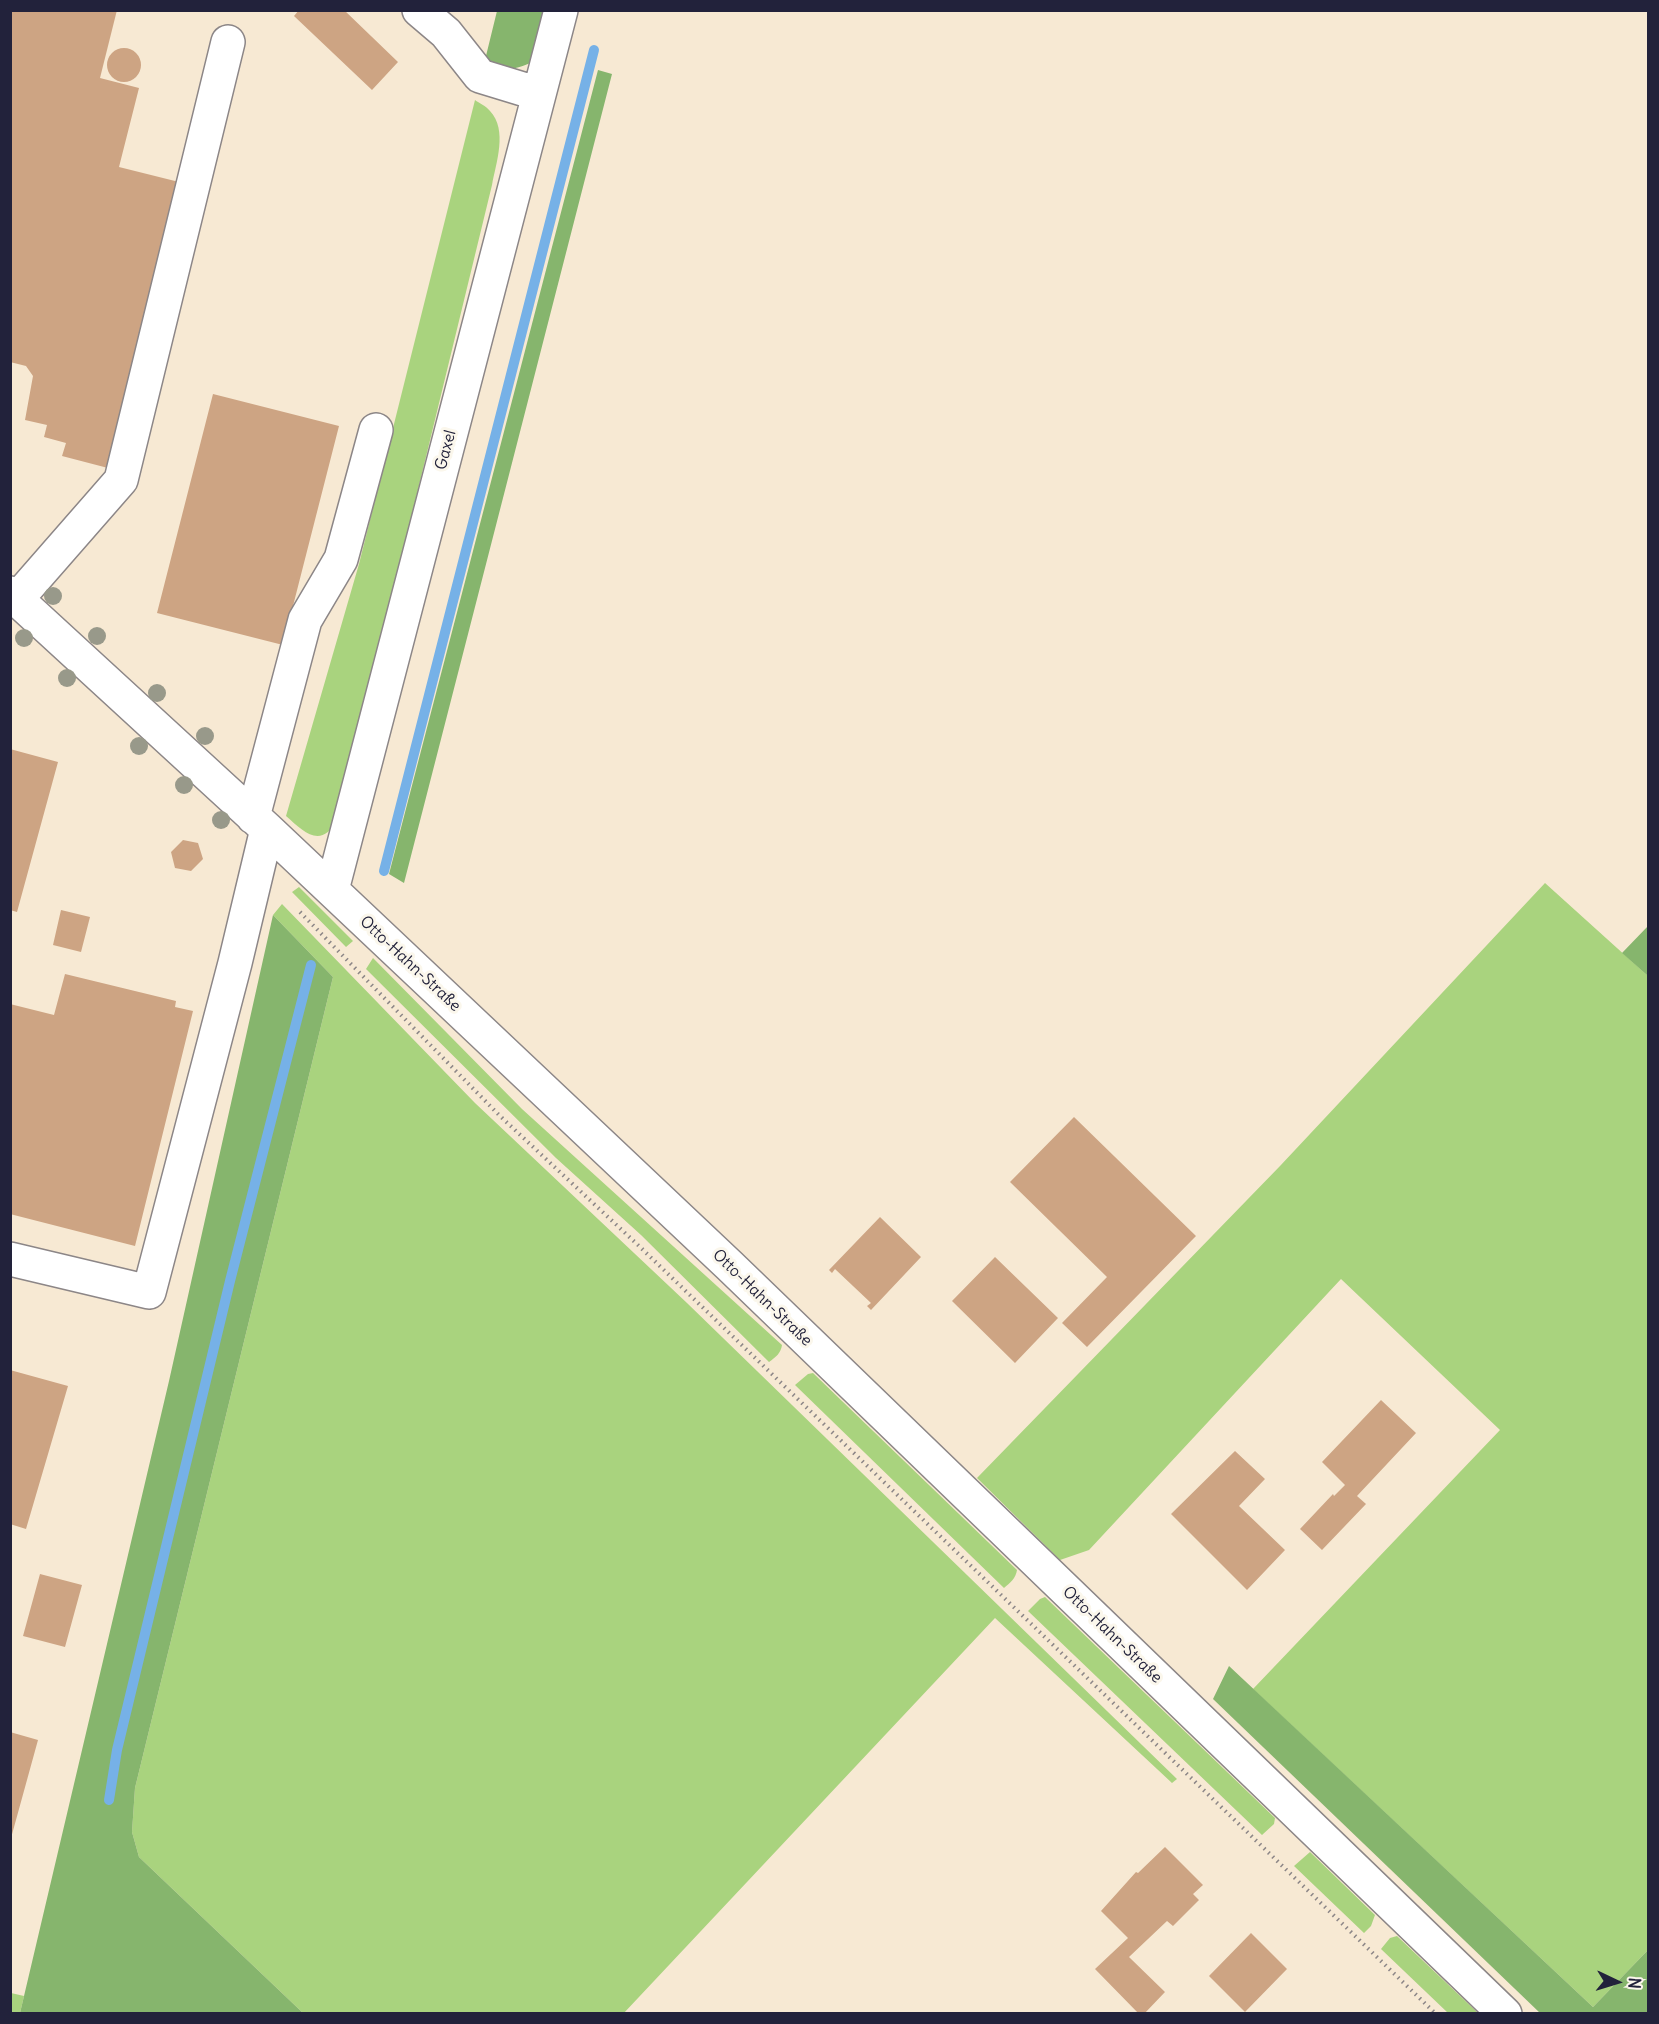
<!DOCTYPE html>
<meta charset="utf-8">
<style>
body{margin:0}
#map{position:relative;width:1659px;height:2024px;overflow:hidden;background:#f7e9d3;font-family:Delius,sans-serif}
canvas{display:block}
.frame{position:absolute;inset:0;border:12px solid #22223b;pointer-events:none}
.north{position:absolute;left:1587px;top:1952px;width:60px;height:60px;-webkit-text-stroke:4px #fbf7ec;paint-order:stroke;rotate:94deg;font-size:16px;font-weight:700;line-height:24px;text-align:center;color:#22223b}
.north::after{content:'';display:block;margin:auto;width:21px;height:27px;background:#22223b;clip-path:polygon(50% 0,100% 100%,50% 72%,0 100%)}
</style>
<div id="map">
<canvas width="1659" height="2024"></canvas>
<div class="frame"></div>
<div class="north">N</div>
</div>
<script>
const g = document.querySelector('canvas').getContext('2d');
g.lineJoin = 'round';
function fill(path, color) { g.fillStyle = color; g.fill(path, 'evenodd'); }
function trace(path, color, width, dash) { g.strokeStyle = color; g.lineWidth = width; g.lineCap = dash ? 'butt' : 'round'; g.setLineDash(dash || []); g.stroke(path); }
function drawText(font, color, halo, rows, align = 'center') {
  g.font = font + ' Delius,sans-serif'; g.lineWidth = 6; g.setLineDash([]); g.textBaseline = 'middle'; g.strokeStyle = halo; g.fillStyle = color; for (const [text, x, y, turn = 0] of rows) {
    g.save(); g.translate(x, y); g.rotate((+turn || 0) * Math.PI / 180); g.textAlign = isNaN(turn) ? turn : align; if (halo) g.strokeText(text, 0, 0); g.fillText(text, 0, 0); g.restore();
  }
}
const green = new Path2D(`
 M475,100c4,3 11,6 15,11 18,19 6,52 2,74l-154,634c-17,31 -34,13 -52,-3l73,-252z
 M1545,883l103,93v974l-55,57 -340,-318 247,-259 -159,-151 -252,271 -29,10 -83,-82 303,-312z
 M299,887l54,54 -7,6 -54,-55z
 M282,904l193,199 212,200 490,476 -5,4 -177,-165 -372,396 -320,-1 -164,-156 -7,-25 3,-44 198,-811 -60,-62z
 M373,958l149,151 260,236c-1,8 -6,12 -13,17l-128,-127 -85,-77 -190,-189z
 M813,1373l204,197c-1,8 -7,13 -13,18l-209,-203 13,-11z
 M1045,1597l230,221 -1,6 -12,11 -234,-224 12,-12z
 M1310,1852l65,63 -4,11 -7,7 -70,-67z
 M1397,1936l81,77h-30l-67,-64 9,-11z
 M11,1993l13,3 -4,17 -9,1z`);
const forest = new Path2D(`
 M497,11h55l-19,51c-21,8 -30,12 -48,-2z
 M598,70l14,4 -208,809 -15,-9z
 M273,915l60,62 -198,811 -3,44 7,25 164,156h-283l149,-632z
 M1648,926v50l-26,-23z
 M1229,1666l364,341 55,-57v63h-108l-327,-314z`);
const stream = new Path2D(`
 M384,871l210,-821
 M109,1800l8,-50 113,-469 81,-316`);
const building = new Path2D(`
 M10,10h107l-17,68 39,10 -20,79 64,16 -75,285 -46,-12 4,-13 -22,-6 3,-12 -22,-5 8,-44 -7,-10 -16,-4z
 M299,10h45l54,52 -26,28 -78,-74z
 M107 65a17 17 0 1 1 34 0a17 17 0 1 1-34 0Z
 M213,394l126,32 -56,219 -126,-32z
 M10,749l48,13 -41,150 -7,-2z
 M183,840l15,3 5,16 -12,12 -16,-3 -4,-16z
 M61,910l29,7 -9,35 -28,-7z
 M65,974l111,27 -1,6 18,4 -58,235 -125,-32v-210l44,11z
 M1074,1117l122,119 -109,111 -25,-24 45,-46 -97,-95z
 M880,1217l41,40 -50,53 -4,-4 4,-3 -36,-34 -3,4 -3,-3z
 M995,1257l63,61 -43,45 -63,-62z
 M10,1370l58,16 -42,143 -16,-5z
 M1381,1400l35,33 -59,63 9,8 -44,46 -22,-21 33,-35 1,2 11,-11 -23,-23z
 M1235,1451l30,28 -26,27 46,44 -38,40 -76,-76z
 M40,1574l42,11 -17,62 -42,-11z
 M10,1732l28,8 -27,98h-1z
 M1165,1847l38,38 -10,9 6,6 -26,26 -6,-5 -38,36 36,35 -21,22h-5l-44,-45 33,-31 -27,-27 35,-39 2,1z
 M1251,1933l36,36 -42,43 -36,-36z`);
const path = new Path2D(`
 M300,912l200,204 139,130 797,768`);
const minor = new Path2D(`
 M419,10l27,23 34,43 59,18
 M10,593l257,236 463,437 775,748
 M17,599l104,-119 107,-438
 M253,817l52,-197 36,-61 35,-129
 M332,890l229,-880
 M10,1259l139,33 86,-329 32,-134`);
const trees = [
 [53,596],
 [97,636],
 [24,638],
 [67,678],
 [157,693],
 [205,736],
 [139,746],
 [184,785],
 [221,820]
];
const streetNames = [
 ["Gaxel",446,450,-75],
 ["Otto-Hahn-Straße",410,964,43],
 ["Otto-Hahn-Straße",762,1298,44],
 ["Otto-Hahn-Straße",1112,1635,44]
];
fill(green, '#a9d37e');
fill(forest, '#86b56d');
trace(stream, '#76b1e7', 10);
fill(building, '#cda483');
trace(minor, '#8c8687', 36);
trace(path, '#8c8687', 4, [1.5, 4.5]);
trace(minor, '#fff', 33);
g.fillStyle = '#98998a';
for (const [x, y] of trees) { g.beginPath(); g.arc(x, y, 9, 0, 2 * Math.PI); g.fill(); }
drawText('16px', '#22223b', '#fbf7ec', streetNames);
</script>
